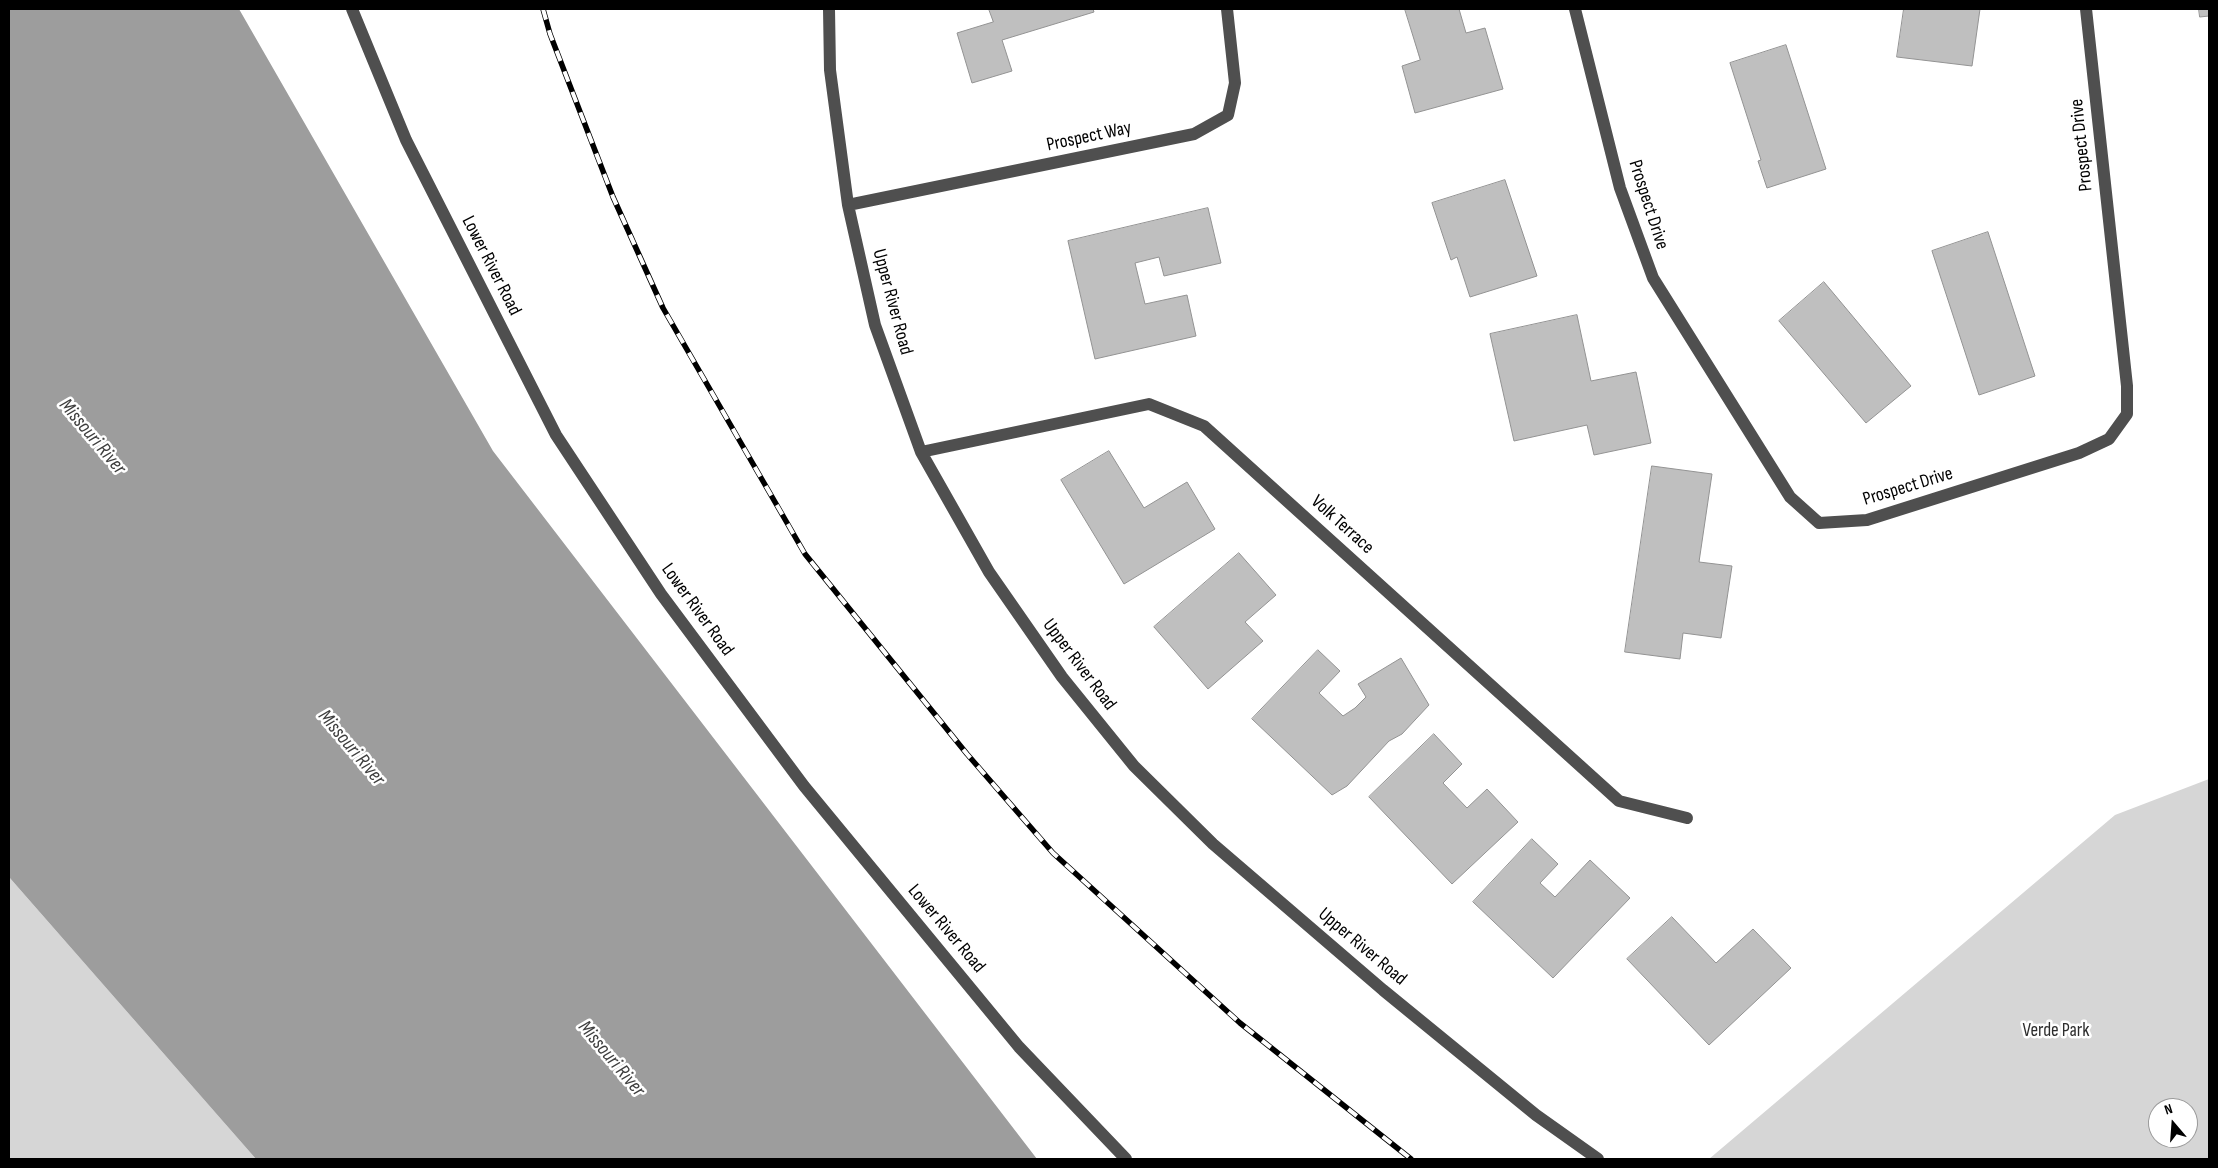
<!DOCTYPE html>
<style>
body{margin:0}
#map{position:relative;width:2218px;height:1168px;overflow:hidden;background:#fff;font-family:"Sofia Sans Condensed",sans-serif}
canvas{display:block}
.frame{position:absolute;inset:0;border:10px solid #000;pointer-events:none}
.north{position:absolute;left:2148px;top:1098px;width:50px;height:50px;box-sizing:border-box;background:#fff;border:1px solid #999;border-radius:50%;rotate:342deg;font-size:14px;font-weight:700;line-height:20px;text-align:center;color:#000}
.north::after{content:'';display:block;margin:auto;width:18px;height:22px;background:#000;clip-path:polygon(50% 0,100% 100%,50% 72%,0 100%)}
</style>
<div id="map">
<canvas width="2218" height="1168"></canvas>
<div class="frame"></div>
<div class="north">N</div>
</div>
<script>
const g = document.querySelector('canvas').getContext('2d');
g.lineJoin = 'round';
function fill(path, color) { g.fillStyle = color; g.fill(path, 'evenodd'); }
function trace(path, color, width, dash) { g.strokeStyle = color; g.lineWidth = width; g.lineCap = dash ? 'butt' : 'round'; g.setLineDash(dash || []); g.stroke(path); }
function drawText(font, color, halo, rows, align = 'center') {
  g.font = font + ' "Sofia Sans Condensed",sans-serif'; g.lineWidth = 5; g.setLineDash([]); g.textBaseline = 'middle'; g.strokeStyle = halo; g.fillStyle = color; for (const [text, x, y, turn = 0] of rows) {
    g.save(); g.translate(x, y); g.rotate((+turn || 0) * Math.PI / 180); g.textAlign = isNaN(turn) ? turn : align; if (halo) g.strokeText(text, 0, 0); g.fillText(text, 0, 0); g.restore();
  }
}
const green = new Path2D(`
 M2209,779v380h-500l406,-344zM2158,1108h30v30h-30z
 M9,877l247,282h-247z`);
const water = new Path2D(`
 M9,9h230l254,442 544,708h-781l-247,-282z`);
const building = new Path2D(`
 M989,9h104l1,3 -92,28 10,31 -40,12 -15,-50 36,-11z
 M1405,9h54l7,24 19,-5 18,61 -88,24 -13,-47 18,-6z
 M1904,9h76l-8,57 -75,-9z
 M2199,9h10v7l-9,1z
 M1786,45l40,124 -59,19 -9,-27 3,-1 -31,-97z
 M1505,180l32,96 -67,21 -13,-40 -6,3 -19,-57z
 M1208,208l13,55 -57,13 -5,-19 -24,6 10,41 42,-9 9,41 -101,23 -27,-118z
 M1988,232l47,144 -56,19 -47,-144z
 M1824,282l87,104 -45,37 -87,-102z
 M1577,315l14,66 45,-9 15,71 -57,12 -7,-30 -73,16 -24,-107z
 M1109,451l35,57 43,-26 28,47 -91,55 -63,-104z
 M1652,466l60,8 -13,88 33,4 -11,72 -38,-5 -3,26 -55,-7z
 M1239,553l37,42 -31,27 18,19 -55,48 -54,-62z
 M1318,650l22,21 -21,22 24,23 12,-8 11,-11 -8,-13 43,-26 28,47 -27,29 -13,7 -42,45 -15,9 -80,-76z
 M1434,734l28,30 -19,19 24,25 20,-19 31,33 -66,62 -83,-87z
 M1532,839l26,25 -18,19 15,14 35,-37 40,38 -77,80 -80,-76z
 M1672,917l44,46 37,-34 38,39 -82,77 -82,-86z`);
const minor = new Path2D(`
 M352,9l54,131 150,295 105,159 143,192 215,261 107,112
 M829,9l1,61 18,135 27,120 46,127 68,120 73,105 72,89 79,78 170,146 153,125 62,44
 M1575,9l45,179 33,90 137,219 29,26 48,-3 212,-67 30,-14 18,-25v-28l-41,-377
 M848,205l346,-71 34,-19 7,-32 -8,-74
 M921,452l228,-48 55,22 415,375 68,17`);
const rail = new Path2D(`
 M543,9l7,25 63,163 50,111 142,246 162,200 86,99 187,170 171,136`);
const streetNames = [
 ["Prospect Way",1089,137,-12],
 ["Prospect Drive",2082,145,-96],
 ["Prospect Drive",1648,205,72],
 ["Lower River Road",491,266,63],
 ["Upper River Road",892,302,75],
 ["Prospect Drive",1908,487,-17],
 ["Volk Terrace",1342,525,42],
 ["Lower River Road",697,610,54],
 ["Upper River Road",1079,665,53],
 ["Lower River Road",946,929,50],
 ["Upper River Road",1362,947,40]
];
const parkNames = [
 ["Verde Park",2056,1031]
];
const waterNames = [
 ["Missouri River",92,437,50],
 ["Missouri River",351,748,50],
 ["Missouri River",611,1059,50]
];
fill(green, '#d6d6d6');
fill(water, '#9d9d9d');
fill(building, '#bfbfbf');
trace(building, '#939393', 1);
trace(minor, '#4f4f4f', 12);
trace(rail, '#000', 5.5);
trace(rail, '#fff', 4, [11]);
drawText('19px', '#000', '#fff', streetNames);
drawText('19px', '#2d2d2d', '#fff', parkNames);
drawText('italic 20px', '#3e3e3e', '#fff', waterNames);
</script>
